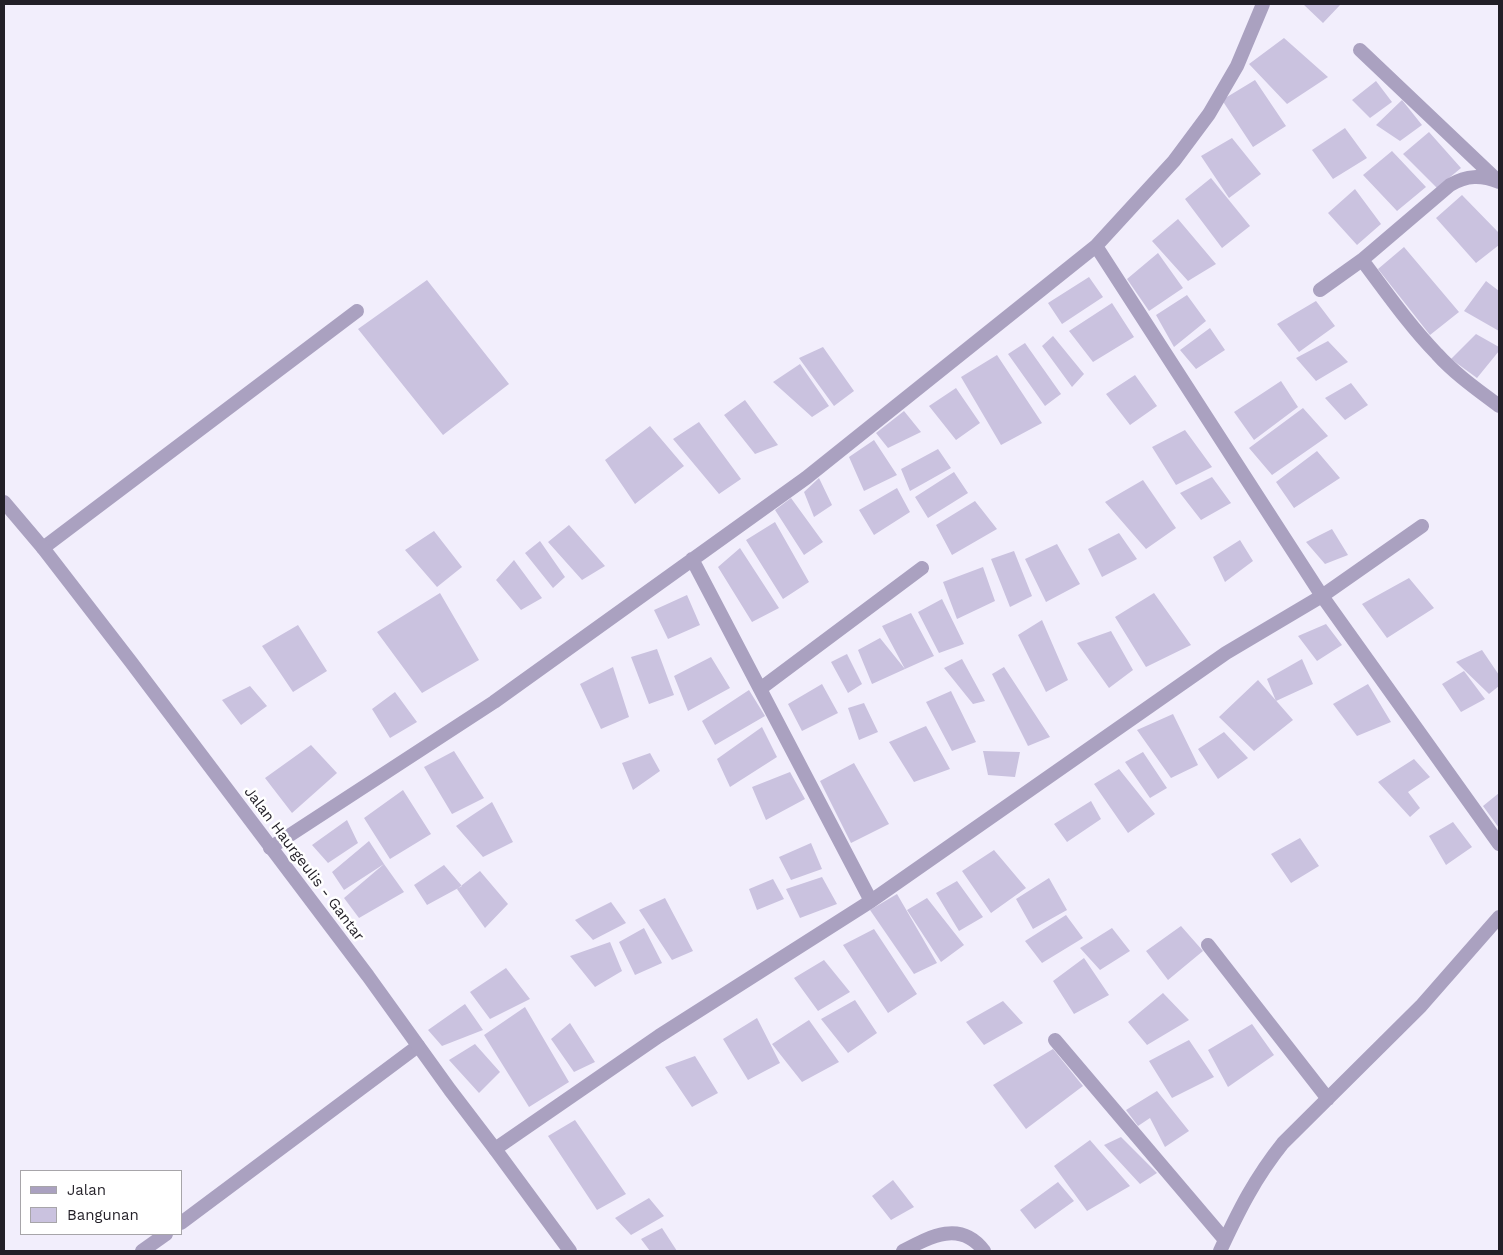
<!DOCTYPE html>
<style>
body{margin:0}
#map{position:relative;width:1503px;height:1255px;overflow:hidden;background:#f2eefc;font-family:"Work Sans",sans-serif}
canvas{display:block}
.frame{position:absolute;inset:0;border:5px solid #221f27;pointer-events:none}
.legend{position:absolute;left:20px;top:1170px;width:162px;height:65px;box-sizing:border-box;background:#fff;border:1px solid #a7a5a9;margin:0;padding:6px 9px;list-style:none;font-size:15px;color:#221f27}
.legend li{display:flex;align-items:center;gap:10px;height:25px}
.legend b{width:25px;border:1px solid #a7a5a9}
</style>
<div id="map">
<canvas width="1503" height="1255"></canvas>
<div class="frame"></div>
<ul class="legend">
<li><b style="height:6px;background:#aaa1c0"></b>Jalan</li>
<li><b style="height:14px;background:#cac2df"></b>Bangunan</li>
</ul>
</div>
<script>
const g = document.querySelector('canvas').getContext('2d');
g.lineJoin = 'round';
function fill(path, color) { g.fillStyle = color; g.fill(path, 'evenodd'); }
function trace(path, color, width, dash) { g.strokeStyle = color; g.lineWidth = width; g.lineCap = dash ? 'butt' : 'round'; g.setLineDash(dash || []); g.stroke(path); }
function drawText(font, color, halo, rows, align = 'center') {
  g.font = font + ' "Work Sans",sans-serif'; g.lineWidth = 5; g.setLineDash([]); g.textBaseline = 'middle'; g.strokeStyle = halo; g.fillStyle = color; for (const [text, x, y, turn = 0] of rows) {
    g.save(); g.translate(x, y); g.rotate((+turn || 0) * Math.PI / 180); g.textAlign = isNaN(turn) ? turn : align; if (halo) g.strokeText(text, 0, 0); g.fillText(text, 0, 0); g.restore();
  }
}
const building = new Path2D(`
 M1303,4h38l-18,19z
 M1284,38l44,39 -41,27 -38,-40z
 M1255,80l31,46 -33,21 -31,-47z
 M1376,81l16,21 -22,16 -18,-18z
 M1402,100l20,25 -22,16 -24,-16z
 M1345,128l22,30 -34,21 -21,-29z
 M1429,132l32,36 -24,20 -34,-34z
 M1232,138l29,36 -32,24 -28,-42z
 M1392,151l34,36 -29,24 -34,-36z
 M1211,178l39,48 -28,22 -37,-49z
 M1355,189l26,35 -24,21 -29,-32z
 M1462,195l37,38v12l-23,18 -40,-45z
 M1178,219l38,45 -28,17 -36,-40z
 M1404,247l55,65 -29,23 -52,-66z
 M1158,253l25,35 -34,23 -22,-32z
 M1089,277l14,20 -41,27 -14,-21z
 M427,280l82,104 -66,51 -85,-106z
 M1486,281l13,10v40l-35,-20z
 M1187,295l19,26 -32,26 -18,-32z
 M1316,301l19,25 -36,26 -22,-28z
 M1112,303l22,34 -41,25 -24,-31z
 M1210,328l15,22 -29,19 -16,-19z
 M1476,334l23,13v4l-22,27 -26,-19z
 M1053,336l31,38 -12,13 -30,-41z
 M1328,341l20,21 -32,19 -20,-23z
 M1025,343l36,51 -16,12 -37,-52z
 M823,347l31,44 -20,15 -35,-48z
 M997,355l45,68 -41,22 -40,-68z
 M800,364l29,42 -17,11 -39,-35z
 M1135,375l22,31 -27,19 -24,-31z
 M1281,381l17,26 -44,33 -20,-28z
 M1351,383l17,22 -23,15 -20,-22z
 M956,388l24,35 -24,17 -27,-34z
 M745,400l33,45 -23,9 -31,-39z
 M1303,408l25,28 -56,39 -23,-27z
 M904,411l17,21 -33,16 -12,-15z
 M699,422l42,57 -22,15 -46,-55z
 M650,426l34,40 -49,38 -30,-44z
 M1185,430l27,37 -36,18 -24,-38z
 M874,440l23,35 -33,16 -15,-34z
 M938,449l13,19 -41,23 -9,-22z
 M1317,451l23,27 -46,30 -18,-26z
 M954,472l14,21 -40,25 -13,-21z
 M1212,477l19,26 -30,17 -21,-27z
 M819,478l13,27 -18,12 -10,-25z
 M1143,480l33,48 -30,21 -41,-47z
 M897,488l13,24 -36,23 -15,-25z
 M791,498l32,44 -19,13 -29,-45z
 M975,501l22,28 -45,26 -16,-30z
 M775,522l34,60 -26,17 -37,-59z
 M569,525l36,41 -23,14 -34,-38z
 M1332,529l16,26 -23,9 -19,-22z
 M434,531l28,36 -25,20 -32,-37z
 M1119,533l18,26 -35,18 -14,-28z
 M1240,540l13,21 -28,21 -12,-25z
 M540,541l25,36 -12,11 -28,-35z
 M1057,544l23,40 -34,18 -21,-43z
 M740,548l39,60 -27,14 -34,-55z
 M1014,551l18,45 -22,11 -19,-48z
 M514,560l28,38 -21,12 -25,-30z
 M983,567l12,34 -38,18 -14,-37z
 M1409,578l25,30 -47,30 -25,-34z
 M440,593l39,67 -57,33 -45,-61z
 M1154,593l37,52 -45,22 -31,-50z
 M687,595l13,30 -32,14 -14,-29z
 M942,599l22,45 -25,9 -21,-41z
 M911,613l23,43 -29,13 -23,-43z
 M1042,620l26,60 -22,12 -28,-57z
 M1326,624l16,21 -25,16 -19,-25z
 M298,625l29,46 -34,21 -31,-46z
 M1111,631l22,39 -24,18 -32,-45z
 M880,638l25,31 -33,15 -14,-34z
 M657,649l17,46 -25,9 -18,-47z
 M1482,650l17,25v11l-10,8 -33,-32z
 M847,654l15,30 -14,9 -17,-31z
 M711,657l19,31 -42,23 -14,-35z
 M962,659l23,42 -12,3 -29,-36z
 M1302,659l11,25 -37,17 -9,-22z
 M613,667l16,50 -28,12 -21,-45z
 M1004,667l46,70 -22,9 -36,-72z
 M1464,671l21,28 -24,13 -19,-28z
 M1258,680l35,40 -39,31 -35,-34z
 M822,684l16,29 -36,18 -14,-27z
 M1368,684l23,38 -34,14 -24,-32z
 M250,686l17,20 -26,19 -19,-25z
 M749,690l16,26 -50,29 -13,-24z
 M951,691l25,51 -24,9 -26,-49z
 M395,692l22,30 -27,16 -18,-29z
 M864,703l14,29 -19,8 -11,-32z
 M1173,714l25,51 -27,13 -34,-48z
 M926,726l24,43 -36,13 -25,-40z
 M762,727l15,30 -47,30 -13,-28z
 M1224,732l24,26 -30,21 -20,-30z
 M311,745l26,28 -45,40 -27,-35z
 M454,751l30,47 -32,16 -28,-47z
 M983,751l37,1 -5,25 -27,-2z
 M1143,752l24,36 -17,10 -25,-36z
 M650,753l10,18 -27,19 -11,-27z
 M1414,759l16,18 -22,15 12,16 -10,9 -32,-35z
 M854,763l35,61 -38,19 -31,-62z
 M1119,769l36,45 -27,19 -34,-49z
 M790,772l15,27 -39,21 -14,-33z
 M403,790l28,44 -41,25 -26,-41z
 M1499,793v35l-16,-22z
 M1091,801l10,18 -34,23 -13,-18z
 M492,802l21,40 -30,15 -27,-31z
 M347,820l11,23 -30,20 -16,-18z
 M1453,822l19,25 -26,18 -17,-29z
 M1300,838l19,28 -28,17 -20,-29z
 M369,841l15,23 -40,26 -12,-18z
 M811,843l11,26 -31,11 -12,-23z
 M994,850l32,38 -35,25 -29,-42z
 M384,864l20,28 -45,26 -15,-20z
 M444,865l18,21 -35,19 -13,-20z
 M480,871l28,33 -23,24 -28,-39z
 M822,877l15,27 -37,14 -14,-29z
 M1049,878l18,32 -34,19 -17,-30z
 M773,879l11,20 -27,11 -8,-21z
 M957,881l26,36 -24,14 -23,-38z
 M897,894l40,69 -23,11 -44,-64z
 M665,898l28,53 -21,9 -33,-50z
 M927,898l37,47 -23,17 -34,-52z
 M611,902l15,21 -33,17 -18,-20z
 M1066,915l17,23 -41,25 -17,-22z
 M1181,926l22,25 -35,29 -22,-29z
 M644,928l18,35 -27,12 -16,-33z
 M1112,928l18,23 -30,19 -20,-22z
 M874,929l43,65 -29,19 -45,-68z
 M610,942l12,29 -27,16 -25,-31z
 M1084,958l25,37 -35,19 -21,-33z
 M824,960l26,32 -32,19 -24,-33z
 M506,968l24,31 -40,20 -20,-27z
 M1163,993l26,27 -42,25 -19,-23z
 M855,1000l22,33 -29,20 -27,-34z
 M1003,1001l20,22 -39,22 -18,-23z
 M465,1004l18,26 -41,16 -14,-16z
 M525,1007l44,75 -40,25 -45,-72z
 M757,1018l23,45 -32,17 -25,-41z
 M809,1020l30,42 -37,20 -30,-38z
 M570,1023l25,39 -21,10 -23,-33z
 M1252,1024l22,31 -46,32 -20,-37z
 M1189,1040l25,37 -42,21 -23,-37z
 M475,1044l25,28 -21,21 -30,-33z
 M1053,1049l30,37 -57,43 -33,-44z
 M695,1056l23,37 -26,14 -27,-40z
 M1157,1091l32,40 -24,16 -15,-29 -12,8 -12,-16z
 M575,1120l51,74 -29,16 -49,-74z
 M1121,1137l36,36 -17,11 -36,-39z
 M1090,1140l40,46 -43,25 -33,-45z
 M893,1180l21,27 -23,13 -19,-24z
 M1058,1182l16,19 -39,28 -15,-19z
 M649,1198l15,18 -33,19 -16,-17z
 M662,1228l15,23h-27l-9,-12z`);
const service = new Path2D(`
 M43,548l314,-237`);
const minor = new Path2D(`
 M1360,50l137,130
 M1096,246l226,350 177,248
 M1362,260c24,32 47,65 75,94 18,20 41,36 62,52
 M1320,290l42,-30 88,-75c17,-10 31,-10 49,-3
 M692,559l179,342
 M760,689l162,-121
 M270,848l224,-146 312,-224 290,-232 78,-85 35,-47 28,-48 26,-62
 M1208,945l120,154
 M1055,1040l170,200
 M495,1149l164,-113 212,-135 355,-248 96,-57 100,-70
 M181,1223l237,-177
 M142,1251l24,-17
 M903,1251c28,-15 58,-31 81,0
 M1220,1251c19,-41 35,-73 63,-108l138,-137 78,-89`);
const tertiary = new Path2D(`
 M4,502l39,46 88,114 237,314 82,114 45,59 75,102`);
const streetNames = [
 ["Jalan Haurgeulis - Gantar",304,864,53]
];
fill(building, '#cac2df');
trace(service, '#aaa1c0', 14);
trace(minor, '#aaa1c0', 14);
trace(tertiary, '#aaa1c0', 14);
drawText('15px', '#221f27', '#fff', streetNames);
</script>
